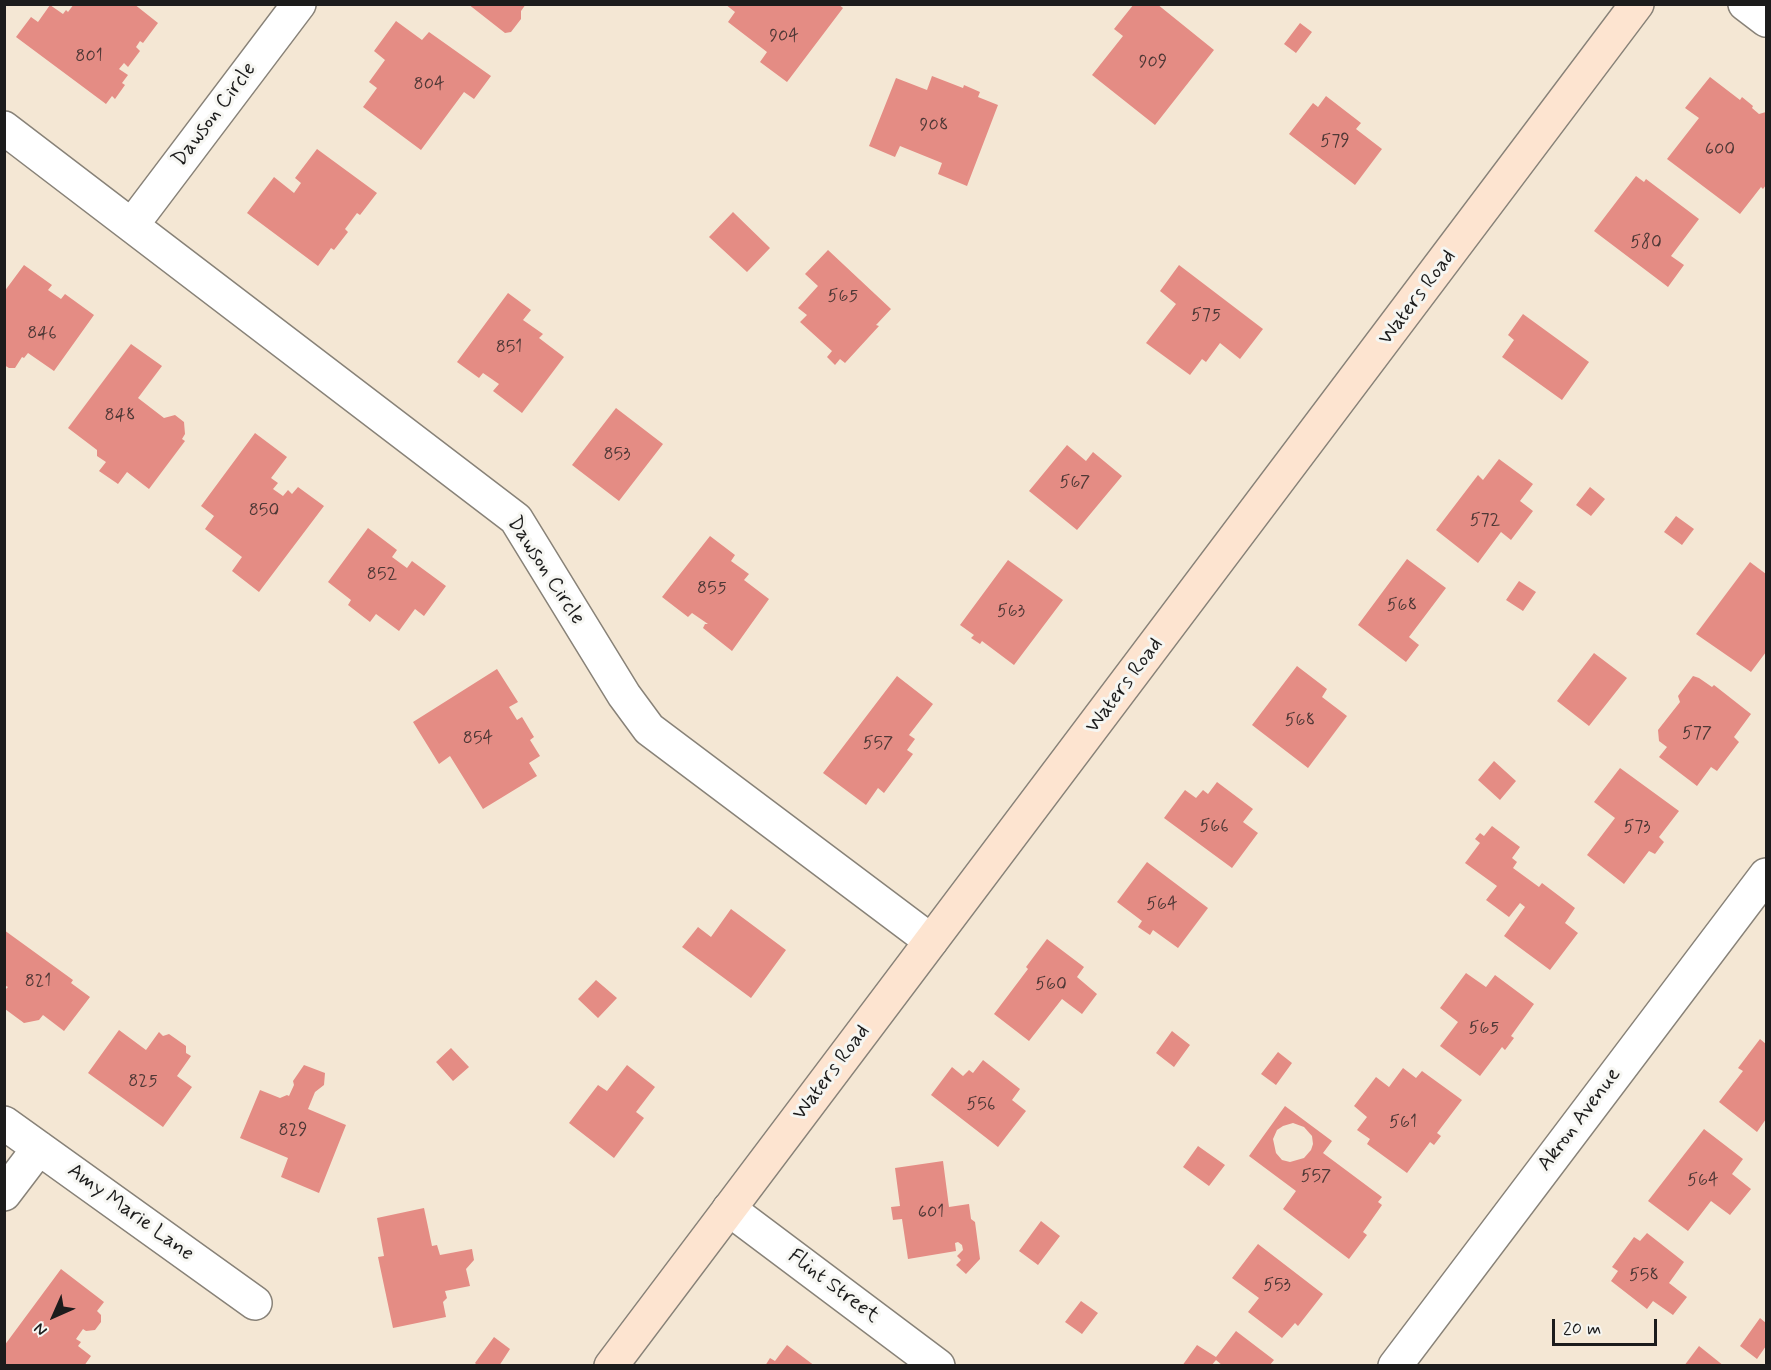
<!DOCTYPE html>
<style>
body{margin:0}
#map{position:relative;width:1771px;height:1370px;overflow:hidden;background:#f4e7d4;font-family:Mynerve,sans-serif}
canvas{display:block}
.frame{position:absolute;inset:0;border:6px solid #1c1c1c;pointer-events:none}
.north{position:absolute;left:24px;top:1286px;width:60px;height:60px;-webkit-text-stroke:4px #f6f6f2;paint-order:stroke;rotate:225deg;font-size:16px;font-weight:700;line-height:24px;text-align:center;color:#1c1c1c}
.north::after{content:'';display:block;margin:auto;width:21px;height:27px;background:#1c1c1c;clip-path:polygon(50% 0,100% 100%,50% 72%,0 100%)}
.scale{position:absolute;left:1552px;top:1319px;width:105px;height:27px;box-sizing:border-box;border:3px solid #1c1c1c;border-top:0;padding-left:8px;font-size:18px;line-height:21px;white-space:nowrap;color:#1c1c1c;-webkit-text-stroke:4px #f6f6f2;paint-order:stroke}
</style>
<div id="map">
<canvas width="1771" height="1370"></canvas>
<div class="frame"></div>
<div class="north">N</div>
<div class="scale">20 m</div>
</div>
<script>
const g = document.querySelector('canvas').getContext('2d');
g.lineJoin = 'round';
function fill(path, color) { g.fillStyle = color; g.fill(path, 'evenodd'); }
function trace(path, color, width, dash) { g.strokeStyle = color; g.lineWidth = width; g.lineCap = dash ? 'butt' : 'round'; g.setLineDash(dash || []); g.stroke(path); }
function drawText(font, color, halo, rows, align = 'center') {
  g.font = font + ' Mynerve,sans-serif'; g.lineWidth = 6; g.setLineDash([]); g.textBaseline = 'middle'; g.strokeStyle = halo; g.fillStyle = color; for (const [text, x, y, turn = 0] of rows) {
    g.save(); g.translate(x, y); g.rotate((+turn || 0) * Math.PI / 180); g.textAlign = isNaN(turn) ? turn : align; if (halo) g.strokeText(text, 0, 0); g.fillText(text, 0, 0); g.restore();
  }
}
const building = new Path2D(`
 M74,4h60l24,19 -15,20 -3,-2 -4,6 4,4 -12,16 -4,-4 -5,6 9,6 -6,8 3,2 -10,14 -3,-3 -6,8 -90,-67 15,-20 7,5 12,-17 13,9 3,-4 2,2z
 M468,4h58l-5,7v8l-10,13 -6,1z
 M725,4h113l5,4 -56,74 -27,-20 7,-10 -39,-30 7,-10z
 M1134,4h23l57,46 -59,75 -63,-50 31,-39 -9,-7z
 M396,21l26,19 7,-8 62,44 -17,23 -10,-7 -43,58 -58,-43 14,-19 -8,-6 16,-22 -11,-9z
 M1300,23l12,9 -16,21 -12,-9z
 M932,76l31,12 1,-3 16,7 -2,5 20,8 -31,81 -29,-12 4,-11 -42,-17 -5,11 -26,-11 27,-68 31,12z
 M1710,77l30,23 2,-3 11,9 -1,2 7,6 7,-2v73l-3,4 -2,-2 -21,27 -73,-55 32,-41 -14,-10z
 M1326,96l35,27 -5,6 26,20 -27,36 -66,-51 24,-31 5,4z
 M317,149l60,44 -17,22 -3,-2 -12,16 3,3 -14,18 -3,-2 -13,18 -71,-53 27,-36 20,16 7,-10 -6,-5z
 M1636,176l8,6 2,-3 53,40 -28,37 13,9 -16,22 -74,-56z
 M733,212l37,36 -23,24 -38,-35z
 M828,250l63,59 -15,16 3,1 -34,37 -5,-4 -5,6 -8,-8 5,-6 -32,-29 7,-7 -9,-7 20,-22 -13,-12z
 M24,265l28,20 -4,5 13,9 4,-5 29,21 -40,56 -26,-18 -4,5 -2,-1 -7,11h-6l-5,-3v-73z
 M1179,265l84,64 -23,30 -20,-16 -14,19 -4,-3 -12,16 -44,-32 30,-39 -16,-13z
 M508,293l23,17 -8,10 20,14 -4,4 25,19 -42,56 -29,-22 6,-7 -16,-11 -4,5 -22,-16z
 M1523,314l66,48 -27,38 -60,-43 12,-17 -6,-5z
 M131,344l31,22 -24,32 26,20 11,-3 9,7 1,12 -3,5 3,2 -36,48 -22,-17 -9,12 -19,-13 7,-9 -9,-6v-6l-29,-22z
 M616,408l47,36 -44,57 -47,-36z
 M255,433l32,24 -16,21 7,5 -5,6 10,7 5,-6 4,4 6,-7 26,19 -65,86 -27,-21 10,-14 -37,-28 9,-13 -13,-10z
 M1067,445l19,16 7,-9 29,24 -45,54 -48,-39z
 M1499,459l34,25 -13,17 13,10 -22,29 -10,-8 -23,31 -42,-33 42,-55 5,5z
 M1590,487l15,12 -14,17 -15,-11z
 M1676,516l18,13 -12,16 -18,-13z
 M368,528l29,22 -5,7 15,11 5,-7 34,25 -22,30 -9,-7 -16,22 -23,-17 -6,8 -22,-17 3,-5 -23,-18z
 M710,536l25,19 -4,6 18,13 -5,6 25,19 -37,52 -29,-23 2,-4h3l-16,-11 -4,4 -26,-20z
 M1407,559l39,29 -37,49 10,8 -13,17 -48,-37z
 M1008,560l55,40 -49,65 -32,-24 -2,3 -9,-6 3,-3 -14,-10z
 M1750,562l16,12v78l-15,20 -55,-38z
 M1519,581l17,11 -13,19 -17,-11z
 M1594,653l33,25 -38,48 -32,-25z
 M1297,666l30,23 -5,8 25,19 -39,52 -56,-43z
 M497,669l21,33 -9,5 8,13 5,-3 12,20 -4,3 10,16 -11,7 8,13 -54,33 -33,-53 -11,8 -26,-42z
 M897,676l36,28 -24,31 6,4 -8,11 6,4 -29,39 -6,-5 -12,17 -43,-32z
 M1693,676l6,2 13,9 2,-2 37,29 -17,23 5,5 -22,29 -6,-4 -14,19 -38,-29 8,-10 -8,-6 -1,-11 22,-28 -2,-6z
 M1494,761l22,20 -16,19 -22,-20z
 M1620,768l59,43 -20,26 5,5 -9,12 -6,-3 -25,33 -37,-29 28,-37 -21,-16z
 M1217,782l36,27 -10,13 15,11 -26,35 -68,-50 21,-28 11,8 7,-8 5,4z
 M1492,826l28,21 -8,11 5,4 -4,6 26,19 3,-4 33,25 -10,15 13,10 -28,37 -46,-34 21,-29 -5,-4 -11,14 -23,-17 11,-14 -32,-23 15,-20 -5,-4 5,-6 4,3z
 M1147,862l61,46 -30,40 -25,-18 -3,5 -12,-8 4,-6 -25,-19z
 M731,909l55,41 -35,48 -69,-51 16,-20 13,10z
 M4,930l69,50 -2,3 19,14 -26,34 -21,-16 -4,5 -15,3 -19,-14 -1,-18 4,-4 -4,-2z
 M1047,939l37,28 -7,10 20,17 -15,20 -20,-15 -33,42 -35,-27 34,-45 -2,-2z
 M1466,973l20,14 9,-12 39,29 -23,32 3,2 -9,12 -3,-3 -22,29 -40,-30 18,-24 -18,-14z
 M596,980l21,18 -19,20 -20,-19z
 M119,1030l27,20 13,-18 4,4 6,-2 17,12v7l5,3 -14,20 15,11 -29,40 -75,-54z
 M1172,1031l18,14 -16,22 -18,-14z
 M1760,1039l6,5v75l-9,13 -38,-30 24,-31 -5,-3z
 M451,1048l18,19 -16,14 -17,-19z
 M1278,1052l14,11 -16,22 -15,-11z
 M983,1060l37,29 -8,11 14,11 -28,36 -67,-52 21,-28 11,9 6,-6 4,3z
 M304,1065l21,8 -1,12 -9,7 -7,17 38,16 -27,68 -38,-16 7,-19 -48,-20 20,-48 20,8 7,-3 2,1 5,-11 -1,-4z
 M627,1065l28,22 -19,25 8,6 -30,40 -45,-35 29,-38 9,6z
 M1403,1068l13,10 6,-7 40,29 -25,33 4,3 -7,9 -4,-3 -23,31 -40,-29 3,-5 -13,-9 10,-13 -13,-11 22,-29 13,10z
 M1285,1106l47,35 -9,12 59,44 -4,5 4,3 -19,27 4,3 -18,24 -66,-50 13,-18 -47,-35zM1293,1123l11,4 8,9 1,8 -2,6 -7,8 -14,4 -8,-2 -6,-7 -3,-14 4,-9 6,-4z
 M1704,1129l39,30 -11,15 19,15 -21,26 -19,-14 -23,30 -40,-30z
 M1198,1146l27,19 -16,21 -26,-19z
 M943,1161l6,46 20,-3 2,15 4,3 5,37 -14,15 -10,-9 5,-5 -4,-4 6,-6 -1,-5 -4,-3 -3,1 1,8 -48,8 -6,-40 -9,1 -2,-13 9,-1 -5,-38z
 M424,1208l8,38 5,-1 3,10 32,-6 2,11 -8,9 4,17 -25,5 2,7 -4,4 3,15 -53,11 -15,-71 6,-1 -7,-38z
 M1041,1221l19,15 -22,29 -19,-14z
 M1647,1233l37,29 -15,21 18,14 -14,18 -20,-14 -6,8 -36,-28 7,-10 -6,-4 22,-30 6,4z
 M1258,1244l65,50 -25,32 -3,-3 -13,15 -34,-26 11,-14 -27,-20z
 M61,1269l43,33 -7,9 4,4v7l-6,8 -9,1 -3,-2 -7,10 5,3 -3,4 13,10 -7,10h-80v-20z
 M1081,1301l17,12 -16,21 -17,-12z
 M1760,1318l6,5v23l-9,13 -17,-13z
 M1236,1331l38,29 -5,6h-46l-7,-6 -5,6h-29l15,-21 19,12z
 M494,1337l16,12 -11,17h-21l-3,-3z
 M787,1345l28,21h-50l5,-8 5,3z
 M1699,1346l25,20h-40z`);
const street = new Path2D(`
 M1745,4l21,16
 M4,128l512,391 108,176 25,34 282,212
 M132,225l167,-221
 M4,1123l251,180
 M4,1194l35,-46
 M729,1209l209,157
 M1395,1366l371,-491`);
const secondary = new Path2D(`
 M611,1366l1026,-1362`);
const numberNames = [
 ["904",784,37],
 ["801",89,57],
 ["909",1153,63],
 ["804",429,85],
 ["908",934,126],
 ["579",1335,142],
 ["600",1720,150],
 ["580",1646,243],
 ["565",843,297],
 ["575",1206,316],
 ["846",42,334],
 ["851",509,348],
 ["848",120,416],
 ["853",617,455],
 ["567",1075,483],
 ["850",264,511],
 ["572",1485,521],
 ["852",382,575],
 ["855",712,589],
 ["568",1402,606],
 ["563",1011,612],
 ["568",1300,721],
 ["577",1697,734],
 ["854",478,739],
 ["557",878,744],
 ["566",1214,827],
 ["573",1637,828],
 ["564",1162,905],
 ["821",38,982],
 ["560",1051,985],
 ["565",1484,1029],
 ["825",143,1082],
 ["556",981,1105],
 ["561",1403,1123],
 ["829",293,1131],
 ["557",1316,1177],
 ["564",1703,1181],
 ["601",931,1213],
 ["558",1644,1276],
 ["553",1277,1286]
];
const streetNames = [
 ["Dawson Circle",215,115,-53],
 ["Waters Road",1418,298,-53],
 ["Dawson Circle",545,571,57],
 ["Waters Road",1125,686,-53],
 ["Waters Road",832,1073,-53],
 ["Akron Avenue",1580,1120,-53],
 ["Amy Marie Lane",130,1213,36],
 ["Flint Street",833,1287,37]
];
fill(building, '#e48c84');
trace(street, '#888278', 36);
trace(secondary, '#888278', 36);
trace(street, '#fff', 33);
trace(secondary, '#fde4d0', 33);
drawText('18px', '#4e3836', null, numberNames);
drawText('21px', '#1c1c1c', '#f6f6f2', streetNames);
</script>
